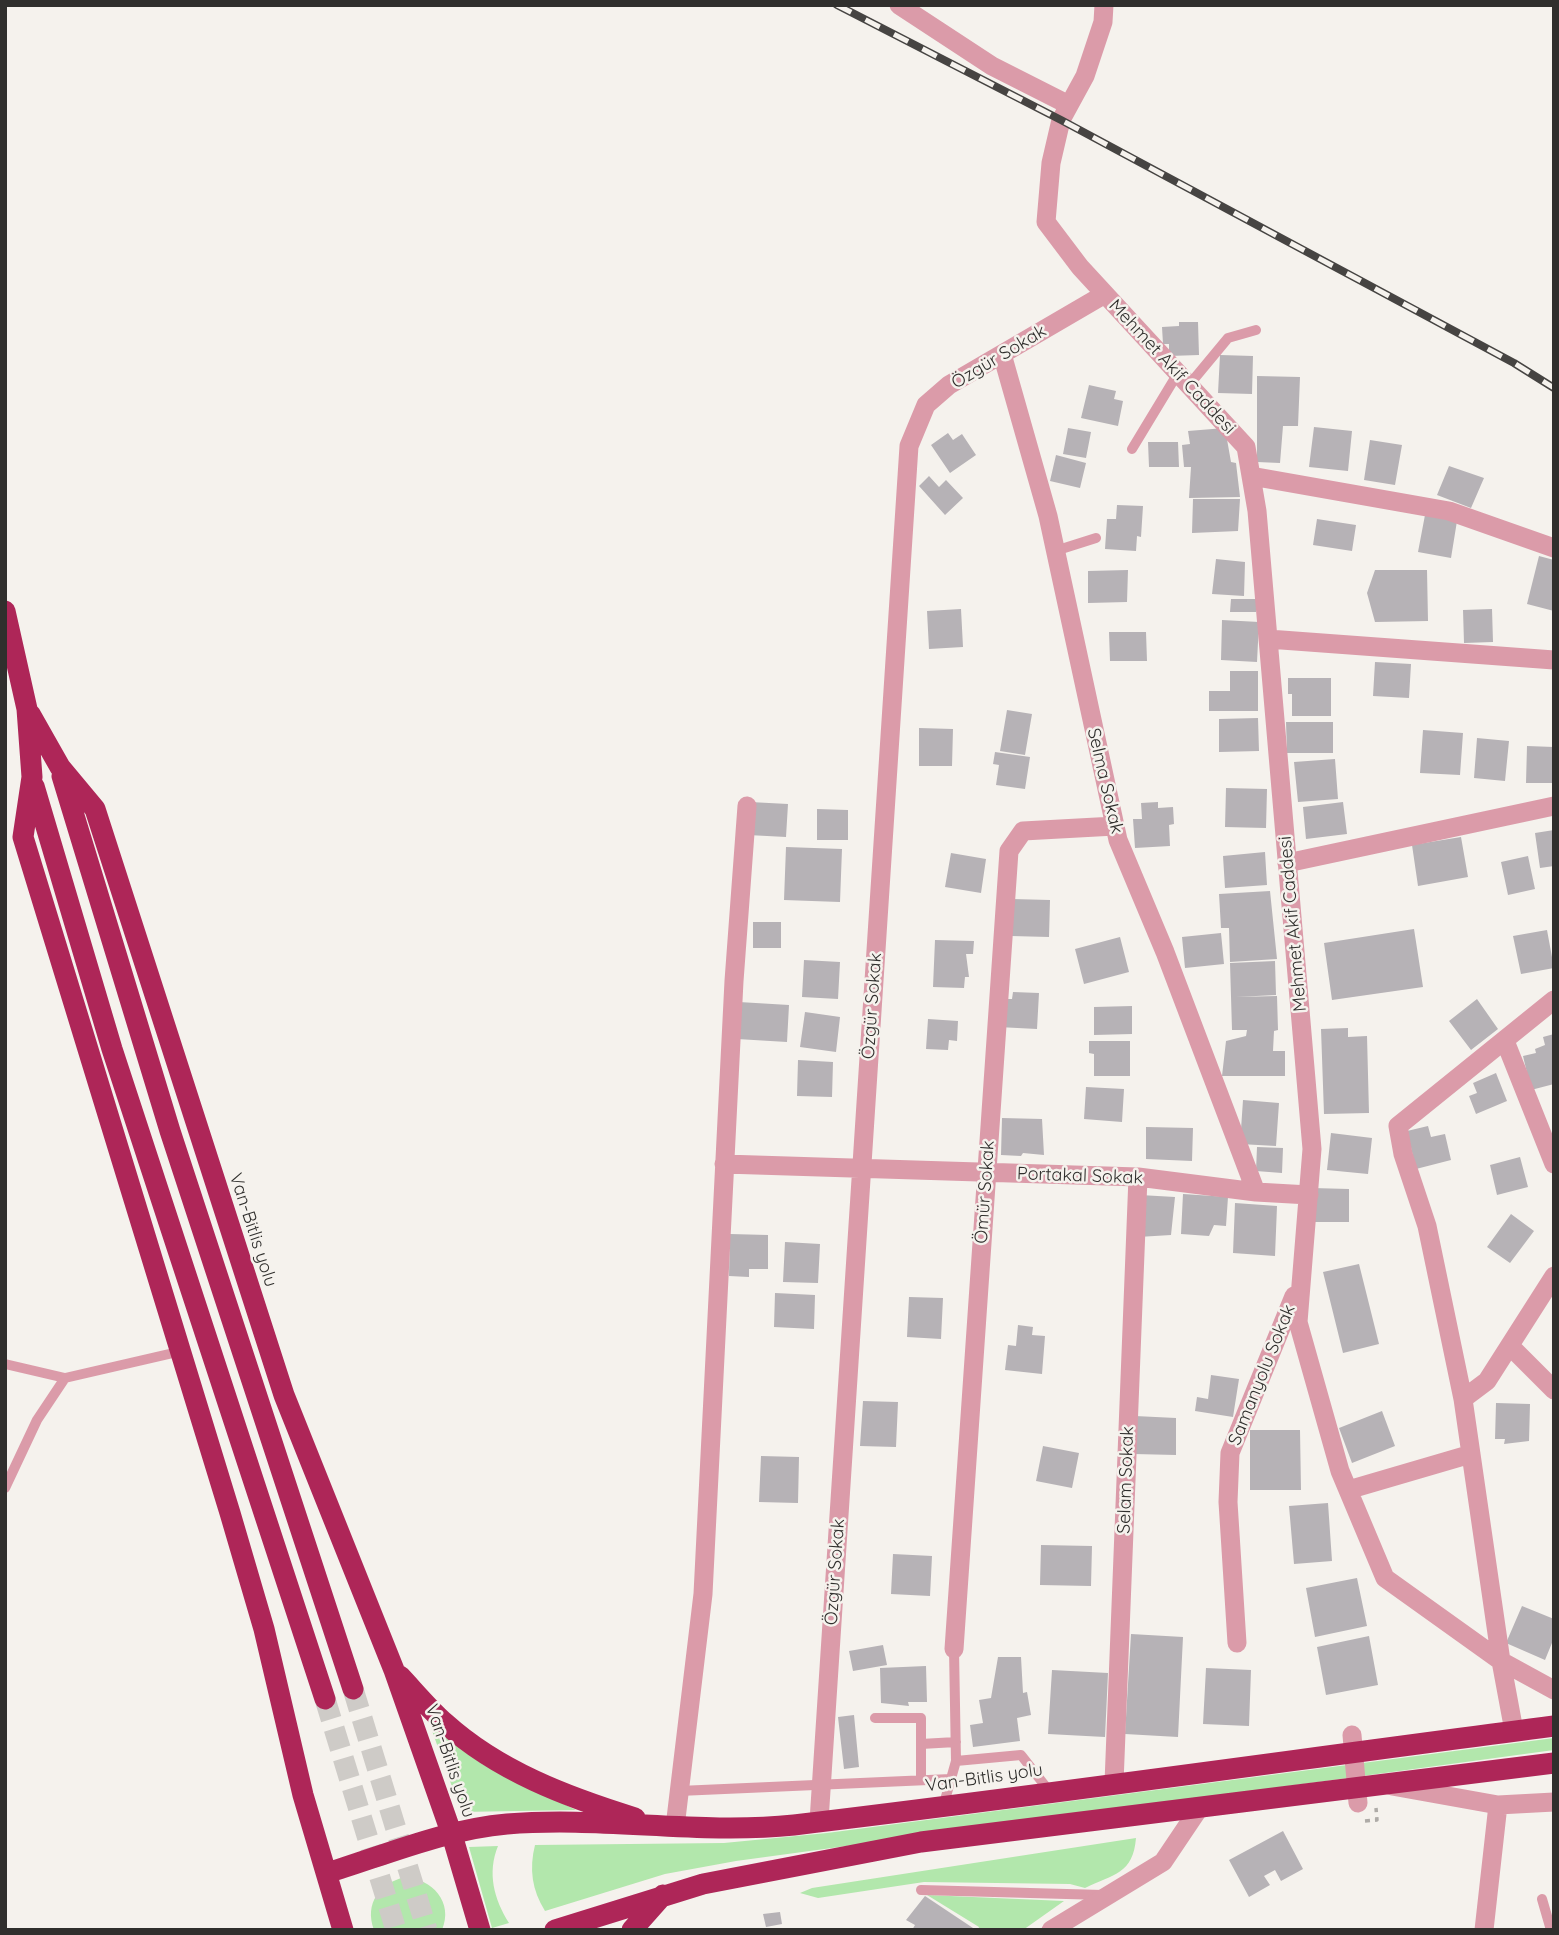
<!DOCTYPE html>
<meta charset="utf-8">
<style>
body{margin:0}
#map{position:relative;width:1559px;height:1935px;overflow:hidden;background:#f5f2ed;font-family:Quicksand,sans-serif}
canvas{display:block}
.frame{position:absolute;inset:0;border:7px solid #302f2d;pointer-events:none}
</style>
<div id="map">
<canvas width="1559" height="1935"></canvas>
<div class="frame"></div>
</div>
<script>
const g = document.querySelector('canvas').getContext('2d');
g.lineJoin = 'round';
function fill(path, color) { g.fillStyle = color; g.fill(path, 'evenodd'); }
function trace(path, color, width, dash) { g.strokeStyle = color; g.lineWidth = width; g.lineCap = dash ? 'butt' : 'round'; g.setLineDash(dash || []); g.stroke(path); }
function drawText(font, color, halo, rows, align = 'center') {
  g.font = font + ' Quicksand,sans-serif'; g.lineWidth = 5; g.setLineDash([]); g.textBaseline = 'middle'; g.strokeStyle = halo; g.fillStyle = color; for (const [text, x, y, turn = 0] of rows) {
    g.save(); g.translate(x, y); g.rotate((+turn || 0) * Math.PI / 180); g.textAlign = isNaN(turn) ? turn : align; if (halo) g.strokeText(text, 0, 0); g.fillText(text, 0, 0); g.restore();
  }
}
const green = new Path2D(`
 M430,1725l52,39 94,46 -115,2z
 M1554,1738v12l-818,111 -71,13 -120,37c-13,-21 -16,-42 -10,-66l189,-2 103,-10z
 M1136,1838c-3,36 -22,36 -51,50l-15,-4 -146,-2 -106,16 -18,-5 12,-5z
 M498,1846c-11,27 -4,53 11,77l-17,5 -23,-81z
 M405,1877c27,2 49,25 37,53h-68c-10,-27 6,-47 31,-53z
 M927,1895l137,6 -41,29h-45l1,-3z`);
const building = new Path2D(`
 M1179,322h19l1,33 -30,1v-12h-6l-1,-17 17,-1z
 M1220,355l33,1 -1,38 -34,-1z
 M1257,376l43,1 -2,49h-15l-3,37 -23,-1z
 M1089,385l27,6 -2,8 9,2 -5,25 -37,-8z
 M1314,427l38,4 -4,40 -39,-4z
 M1068,428l23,4 -5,26 -23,-4z
 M1225,428l6,34 5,1 4,34 -51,1 2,-31h-7l-2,-22 8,-1 -2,-13z
 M948,433l5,7 9,-6 14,21 -26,18 -19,-28z
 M1370,440l32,5 -7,40 -31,-5z
 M1148,442h30l1,25h-30z
 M1056,455l30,8 -6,25 -30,-7z
 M1449,466l35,12 -13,30 -34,-13z
 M929,476l10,11 7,-7 17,18 -18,17 -26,-29z
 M1193,499h47l-2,32 -46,2z
 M1117,505l26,1 -2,31 -4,-1 -1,15 -31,-2 2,-30h9z
 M1425,515l32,6 -6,37 -33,-6z
 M1317,519l39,6 -4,26 -39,-6z
 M1539,556l15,4v51l-27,-7z
 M1216,559l29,3 -1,34 -32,-2z
 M1128,570l-1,32 -39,1v-32z
 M1375,570h52l1,51 -53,1 -8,-29z
 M1231,599h25v13h-26z
 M961,609l2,38 -34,2 -2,-38z
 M1492,609l1,33 -29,1 -1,-33z
 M1222,620l37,2 -2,40 -36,-2z
 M1109,632h37l1,29h-37z
 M1375,662l36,2 -2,34 -36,-2z
 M1230,671h28v40h-49v-20h21z
 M1288,678h43v38h-39v-22h-4z
 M1007,710l25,4 -7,41 -25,-4z
 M1258,718l1,33 -40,1v-33z
 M1286,722h47v31h-46z
 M919,728l34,1 -1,37h-33z
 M1423,730l40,3 -3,42 -40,-2z
 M1477,738l32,3 -4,40 -31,-3z
 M1527,746l27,1v36h-28z
 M995,752l35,5 -5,32 -29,-4 3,-20 -6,-1z
 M1335,759l3,40 -40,3 -4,-40z
 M1226,788l41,1 -1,39 -41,-1z
 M750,802l38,2 -2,33 -38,-2z
 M1158,802v6l15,-1 1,17 -5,1 1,21 -35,2 -2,-29h9l-1,-16z
 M1343,802l4,32 -41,5 -3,-32z
 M817,809l31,1v30h-31z
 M1554,830v36l-14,2 -5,-35z
 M1461,837l7,40 -50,9 -6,-41z
 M786,847l56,2 -2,53 -56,-2z
 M1265,852l2,33 -42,3 -2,-32z
 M951,853l35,6 -5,34 -36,-6z
 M1528,856l7,33 -27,6 -7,-33z
 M1270,891l7,68 -47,3 -1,-34h-8l-2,-34z
 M1012,899l38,1 -1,37 -38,-1z
 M753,922h28v26h-28z
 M1414,929l9,58 -91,13 -8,-57z
 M1547,930l7,38 -33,6 -8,-38z
 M1221,933l3,31 -39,4 -3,-31z
 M1120,937l9,35 -45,12 -9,-35z
 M935,940l39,1 -1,13h-7l3,23h-4l-1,11 -31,-1z
 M804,960l36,2 -2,37 -36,-2z
 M1275,961l1,34 -40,2 41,-1 1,34 -4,1 -1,20h12v25h-63l4,-35 20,-5 1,-6h-15l-2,-67z
 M1013,992l26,1 -2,36 -39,-2 2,-28h12z
 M1477,999l21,30 -27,21 -22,-29z
 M739,1002l50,3 -2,37 -50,-3z
 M1132,1006v28l-38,1v-28z
 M805,1012l35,5 -4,35 -36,-5z
 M928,1019l30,2 -1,20 -8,-1 -1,10 -22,-1z
 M1348,1028v9l19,-1 2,77 -45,1 -3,-85z
 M1554,1034v50l-23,6 -8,-34 13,-3 -1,-4 10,-4 -2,-8z
 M1089,1041h41v35h-36v-22l-5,-1z
 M798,1060l35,2 -1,35 -35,-1z
 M1496,1073l11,28 -31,13 -7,-18 8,-3 -4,-10z
 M1086,1087l38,2 -2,33 -38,-3z
 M1243,1100l36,3 -3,43 -36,-2z
 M1002,1118l40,1 2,36 -21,-2 -2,3 -20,-1z
 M1428,1126l3,11 14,-3 6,26 -35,9 -9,-38z
 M1146,1127l47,1 -1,33 -46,-2z
 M1331,1133l41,5 -4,36 -41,-4z
 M1257,1147l26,1 -1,25 -26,-2z
 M1520,1157l8,30 -31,8 -7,-30z
 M1312,1188l37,1v33h-38z
 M1183,1194l45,3 -2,29 -12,-1 -5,11 -28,-2z
 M1140,1195l35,2 -4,38 -33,2z
 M1235,1203l42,3 -2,50 -42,-3z
 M1511,1214l23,17 -24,32 -23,-16z
 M730,1234l38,1v34h-19v8l-20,-1z
 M785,1242l35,2 -2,39 -35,-1z
 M1359,1264l20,80 -36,9 -20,-81z
 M775,1293l40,2 -1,34 -40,-2z
 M909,1297l34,1 -2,41 -34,-2z
 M1018,1325l15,2 -1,8 13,1 -3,38 -37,-4 3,-25 8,1z
 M1211,1375l28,4 -6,38 -38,-6 2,-14 11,2z
 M863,1401l35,1 -2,45 -36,-1z
 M1496,1403l34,1 -1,37 -25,3 1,-5h-10z
 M1382,1411l13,35 -43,17 -13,-35z
 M1135,1416l41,2v37l-42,-1z
 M1250,1430h50l1,60h-51z
 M1043,1446l36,7 -7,35 -36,-7z
 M761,1456l38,1 -1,46 -39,-1z
 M1328,1503l4,58 -38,3 -5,-58z
 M1041,1545l51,1 -1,40 -51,-1z
 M893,1554l39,2 -2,40 -39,-2z
 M1357,1578l10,48 -52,11 -9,-49z
 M1522,1606l32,13v19l-9,22 -39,-17z
 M1131,1634l52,3 -5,100 -53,-3z
 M1369,1636l9,49 -52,10 -9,-48z
 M883,1645l4,20 -34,6 -4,-20z
 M998,1657h23l2,36 4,-1 4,23 -14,3 3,23 -47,6 -3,-22 13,-2 -4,-23 12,-2z
 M926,1666l1,36h-19l1,4 -28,-3 -1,-35z
 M1206,1668l45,2 -2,56 -46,-2z
 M1052,1670l56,3 -3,64 -57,-3z
 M854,1715l5,52 -15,2 -6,-52z
 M1283,1831l20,38 -22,12 -6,-11 -11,6 6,9 -21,12 -20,-37z
 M925,1896l51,34h-64l3,-5 -9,-5z
 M780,1912l2,12 -16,3 -3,-13z`);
const highwayTunnel = new Path2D(`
 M353,1689l74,241
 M325,1699l71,231`);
const path = new Path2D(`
 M1365,1821l12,-1 -1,-12`);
const lane = new Path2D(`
 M1189,385l39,-47 28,-8
 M1132,449l46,-76
 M1055,551l41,-13
 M5,1364l60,14 117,-27
 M5,1488l32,-68 28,-42
 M954,1649l2,112
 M875,1718h46v62
 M921,1744l35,-2
 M679,1791l272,-12
 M943,1807l13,-46 65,-6 29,37
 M921,1890l182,5
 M1542,1899l9,31`);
const street = new Path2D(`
 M899,5l93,61 77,39
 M1104,5l-1,17 -18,54 -24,44 -10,43 -5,59 34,45 166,180 11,64 55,638 -14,173 42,149 45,107 116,83 13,70
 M1002,354l46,162 70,324 47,112 91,240
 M1251,476l198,35 105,37
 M1268,639l286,21
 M1287,863l267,-57
 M1554,1000l-156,126 5,28 24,72 36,173 38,262 53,29
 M1505,1041l49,123
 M724,1164l414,13 118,15 53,3
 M1510,1346l44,44
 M1463,1399l24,-18 67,-105
 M1348,1490l123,-36
 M1237,1643l-9,-141 2,-49 64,-157
 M954,1649l55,-798 14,-20 92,-5
 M1352,1735l6,68
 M1114,1783l24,-606
 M1392,1786l106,19 56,-3
 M819,1821l90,-1375 17,-41 23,-20 156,-91
 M675,1827l28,-233 31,-613 13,-175
 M1051,1930l112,-68 37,-55
 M1484,1930l14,-125`);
const highway = new Path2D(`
 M5,611l22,98 5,68 -9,60 207,676 34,116 39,166 40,135
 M30,714l30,53 35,42 189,586 110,275 58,165 28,95
 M62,776l108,355 183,558
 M34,786l78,263 213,650
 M400,1676c15,16 29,33 45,47 53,48 122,74 190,95
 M327,1873c58,-18 120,-44 180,-49 95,-8 191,11 287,1 253,-30 506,-66 760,-99
 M555,1930l148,-46 218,-42 633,-79
 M632,1930l31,-35`);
const rail = new Path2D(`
 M837,5l224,115 453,243 40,25`);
const streetNames = [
 ["Özgür Sokak",999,357,-31],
 ["Mehmet Akif Caddesi",1172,367,47],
 ["Selma Sokak",1105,781,77],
 ["Mehmet Akif Caddesi",1293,924,-95],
 ["Özgür Sokak",872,1006,-86],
 ["Portakal Sokak",1080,1176,2],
 ["Ömür Sokak",985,1192,-86],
 ["Van-Bitlis yolu",253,1230,72],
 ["Samanyolu Sokak",1262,1375,-68],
 ["Selam Sokak",1126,1480,-88],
 ["Özgür Sokak",835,1572,-86],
 ["Van-Bitlis yolu",450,1761,71],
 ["Van-Bitlis yolu",984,1778,-8]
];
fill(green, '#b2e7ac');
fill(building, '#b6b2b6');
trace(highwayTunnel, '#cecbc7', 21, [21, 10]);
trace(path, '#aeaba7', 3.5, [5, 5]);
trace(lane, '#db9ba9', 10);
trace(street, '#db9ba9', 19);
trace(highway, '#ae2658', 21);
trace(rail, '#464442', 8);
trace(rail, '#f5f2ed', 5, [16]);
drawText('18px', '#302f2d', '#f5f2ed', streetNames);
</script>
